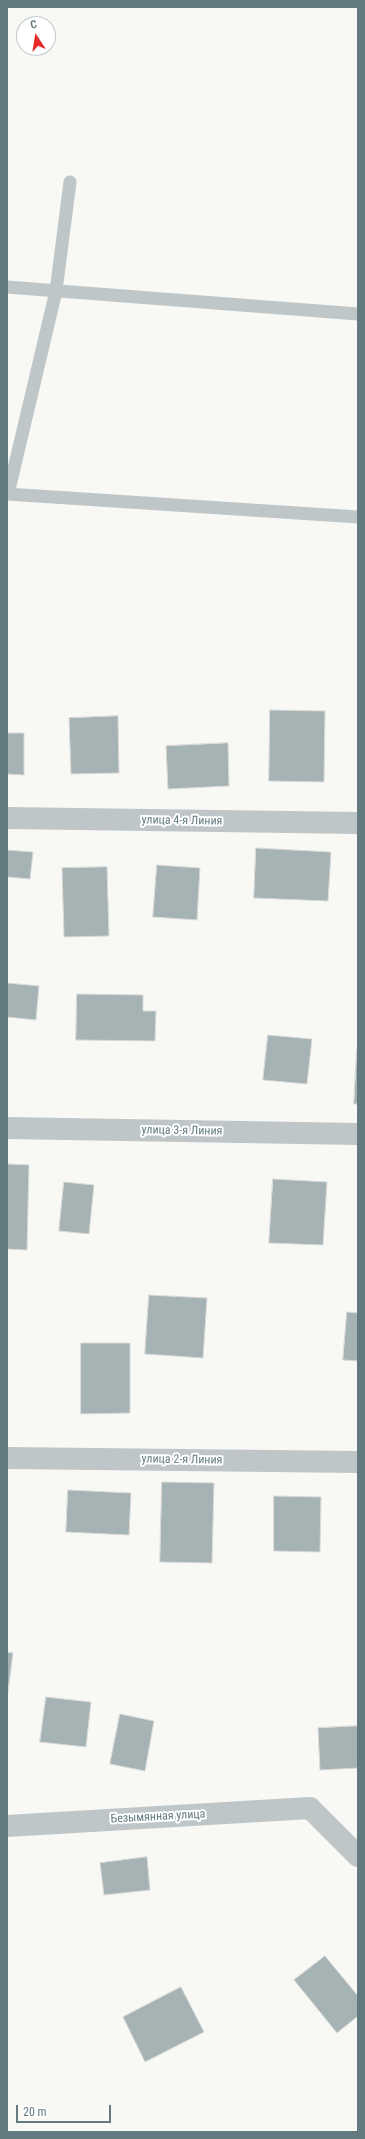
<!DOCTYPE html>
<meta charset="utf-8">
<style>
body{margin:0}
#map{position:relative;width:365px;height:2139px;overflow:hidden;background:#f8f8f5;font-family:"Roboto Condensed",sans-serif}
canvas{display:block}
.frame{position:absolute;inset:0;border:8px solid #637a81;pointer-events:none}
.north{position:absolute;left:16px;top:16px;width:40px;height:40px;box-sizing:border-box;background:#fff;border:1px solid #c1cacd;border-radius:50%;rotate:348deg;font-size:11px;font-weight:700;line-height:16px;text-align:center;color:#637a81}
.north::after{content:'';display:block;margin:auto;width:14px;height:18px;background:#e72a27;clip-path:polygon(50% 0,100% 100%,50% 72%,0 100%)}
.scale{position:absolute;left:16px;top:2105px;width:95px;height:18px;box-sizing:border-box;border:2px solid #637a81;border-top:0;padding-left:5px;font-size:12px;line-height:14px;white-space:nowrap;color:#637a81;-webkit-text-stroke:3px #fff;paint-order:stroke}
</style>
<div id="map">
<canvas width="365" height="2139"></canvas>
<div class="frame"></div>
<div class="north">С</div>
<div class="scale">20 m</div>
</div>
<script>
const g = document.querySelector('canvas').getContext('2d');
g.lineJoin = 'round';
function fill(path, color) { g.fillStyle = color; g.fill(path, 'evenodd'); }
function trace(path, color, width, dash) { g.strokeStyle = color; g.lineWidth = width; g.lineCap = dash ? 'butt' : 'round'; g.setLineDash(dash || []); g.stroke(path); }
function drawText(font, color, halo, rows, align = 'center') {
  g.font = font + ' "Roboto Condensed",sans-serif'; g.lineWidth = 4; g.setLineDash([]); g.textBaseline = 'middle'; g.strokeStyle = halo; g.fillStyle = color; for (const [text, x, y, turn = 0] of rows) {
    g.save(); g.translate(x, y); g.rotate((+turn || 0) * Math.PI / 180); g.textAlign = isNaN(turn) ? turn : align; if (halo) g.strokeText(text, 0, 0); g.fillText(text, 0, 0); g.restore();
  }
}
const building = new Path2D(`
 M270,710l55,1 -1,71 -55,-1z
 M118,716l1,57 -48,1 -2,-56z
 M7,733h17v42l-17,-1z
 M228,743l1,43 -61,3 -2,-43z
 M256,848l75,4 -3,49 -74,-3z
 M7,850l26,2 -3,27 -23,-2z
 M157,865l43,3 -3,52 -44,-3z
 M107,867l2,69 -45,1 -2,-69z
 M7,983l32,3 -3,34 -29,-3z
 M77,994l66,1v16h13l-1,30 -79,-1z
 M268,1035l44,4 -5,45 -44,-4z
 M357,1049h1v55h-4z
 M7,1164l22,1 -2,85 -20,-1z
 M273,1179l54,3 -4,63 -54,-2z
 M64,1182l30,3 -5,49 -30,-3z
 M149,1295l58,3 -4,60 -58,-4z
 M347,1312l11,1v48l-15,-1z
 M81,1343h49v70l-49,1z
 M162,1482l52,1 -2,80 -52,-1z
 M68,1490l63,3 -2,42 -63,-3z
 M274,1496l47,1 -1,55 -46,-1z
 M7,1652l6,1 -6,46z
 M46,1697l45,5 -5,45 -46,-5z
 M120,1714l34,7 -9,50 -35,-7z
 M358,1726v42l-38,2 -2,-42z
 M147,1857l3,33 -46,5 -4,-32z
 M325,1956l33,40v20l-21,17 -43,-53z
 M181,1987l23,45 -59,30 -22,-45z`);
const service = new Path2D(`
 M7,287l351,27
 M7,494l351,23
 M8,494l48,-203 14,-109`);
const minor = new Path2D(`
 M7,818l351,5
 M7,1128l351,6
 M7,1458l351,4
 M7,1826l303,-18 48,48`);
const streetNames = [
 ["улица 4-я Линия",182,821,1],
 ["улица 3-я Линия",182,1131,1],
 ["улица 2-я Линия",182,1460,1],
 ["Безымянная улица",158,1817,-3]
];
fill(building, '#a6b3b5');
trace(building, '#dad9d8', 1);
trace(service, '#bfc6c8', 13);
trace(minor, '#bfc6c8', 22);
drawText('12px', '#637a81', '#fff', streetNames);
</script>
